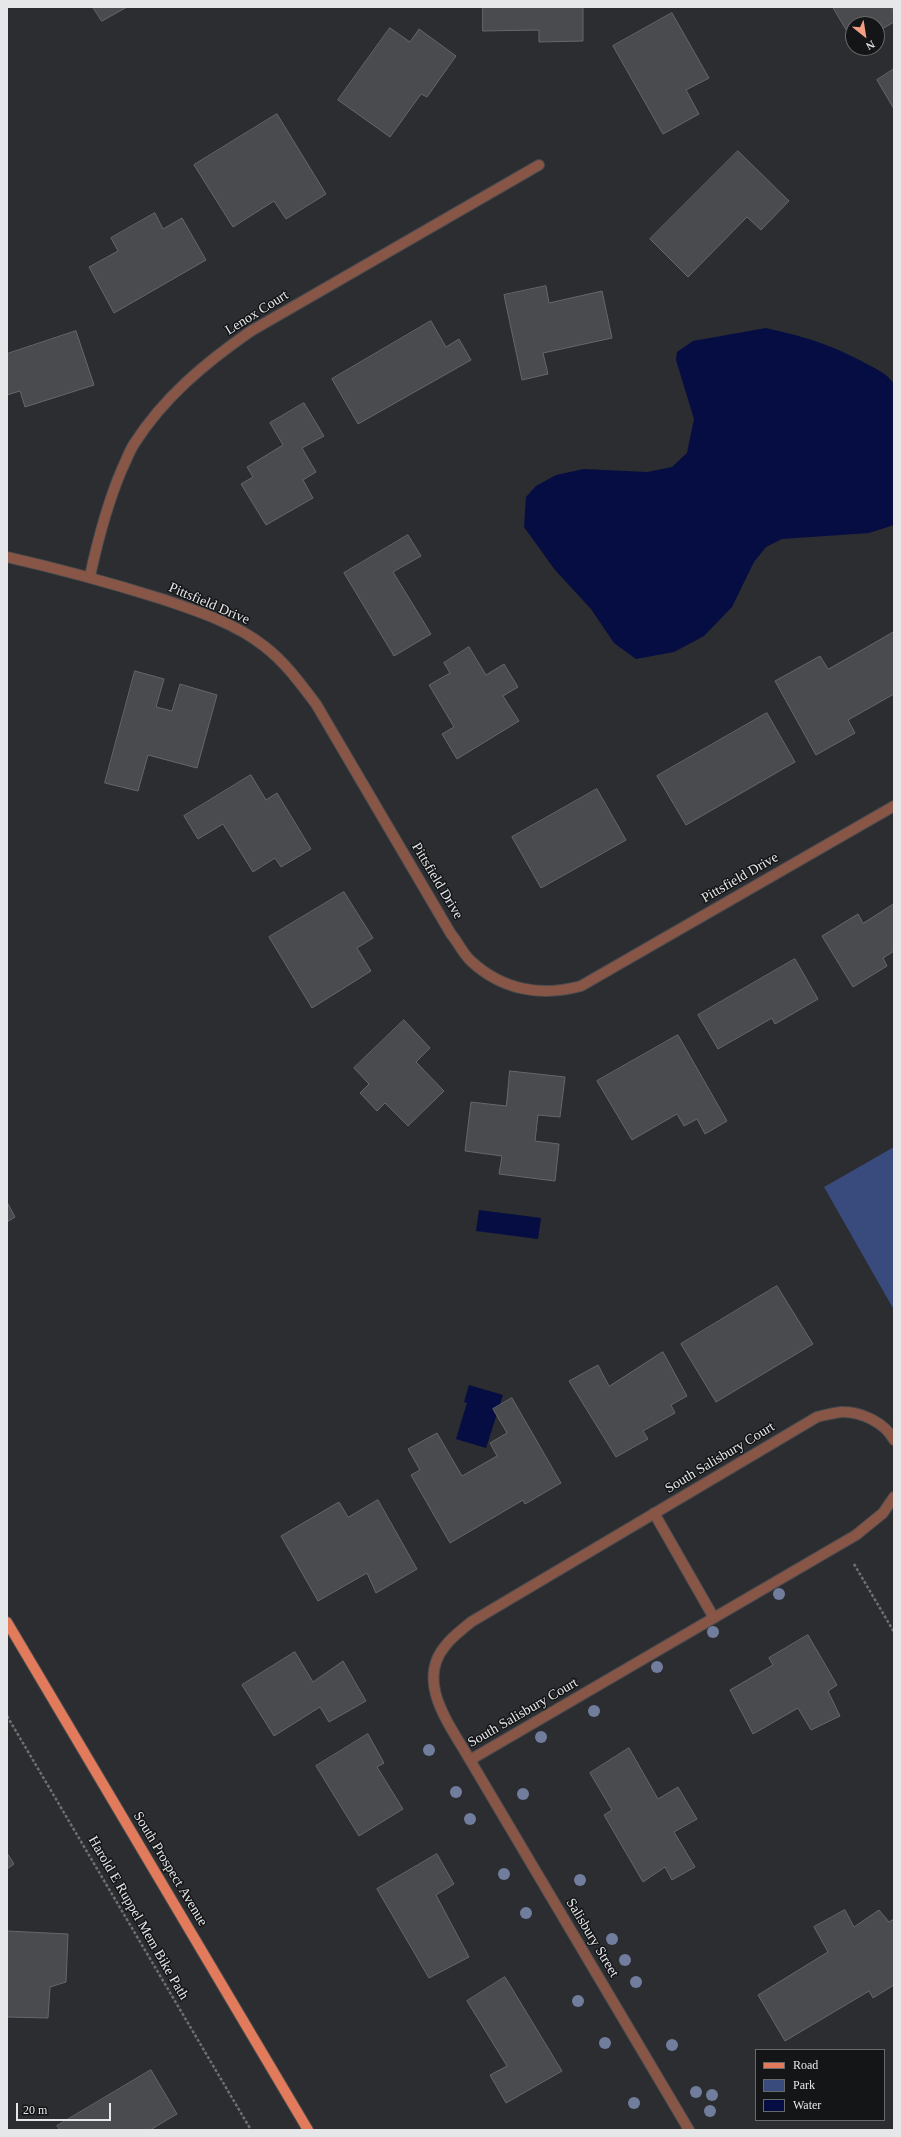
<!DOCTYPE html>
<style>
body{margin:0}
#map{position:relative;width:901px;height:2137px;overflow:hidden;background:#2b2d31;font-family:Georgia,serif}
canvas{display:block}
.frame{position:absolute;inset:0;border:8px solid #e5e7e9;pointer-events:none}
.legend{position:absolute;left:755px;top:2049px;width:130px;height:72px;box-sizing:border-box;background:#141517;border:1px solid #68696b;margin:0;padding:5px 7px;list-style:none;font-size:12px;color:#e5e7e9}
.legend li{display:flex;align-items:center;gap:8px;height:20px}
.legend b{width:20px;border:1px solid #68696b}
.north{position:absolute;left:845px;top:16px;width:40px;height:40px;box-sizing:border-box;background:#141517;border:1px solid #68696b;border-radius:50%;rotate:150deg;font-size:11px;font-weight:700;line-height:16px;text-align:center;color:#e5e7e9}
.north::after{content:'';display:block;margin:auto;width:14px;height:18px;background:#f39f85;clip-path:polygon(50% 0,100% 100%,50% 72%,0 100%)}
.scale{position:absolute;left:16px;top:2103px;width:95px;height:18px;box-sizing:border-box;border:2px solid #e5e7e9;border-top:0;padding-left:5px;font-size:12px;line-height:14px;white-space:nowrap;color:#e5e7e9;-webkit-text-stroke:3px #141517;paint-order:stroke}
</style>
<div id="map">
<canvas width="901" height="2137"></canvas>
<div class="frame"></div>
<ul class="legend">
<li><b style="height:5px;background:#e27b5c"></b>Road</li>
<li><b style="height:11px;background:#394a7d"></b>Park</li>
<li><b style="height:11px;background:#060d42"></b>Water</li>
</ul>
<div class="north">N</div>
<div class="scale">20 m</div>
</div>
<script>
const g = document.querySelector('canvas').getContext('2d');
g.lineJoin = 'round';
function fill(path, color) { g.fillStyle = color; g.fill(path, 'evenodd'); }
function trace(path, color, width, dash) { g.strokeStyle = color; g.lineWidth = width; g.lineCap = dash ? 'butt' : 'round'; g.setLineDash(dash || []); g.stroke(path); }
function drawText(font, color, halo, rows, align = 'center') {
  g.font = font + ' Georgia,serif'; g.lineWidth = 3; g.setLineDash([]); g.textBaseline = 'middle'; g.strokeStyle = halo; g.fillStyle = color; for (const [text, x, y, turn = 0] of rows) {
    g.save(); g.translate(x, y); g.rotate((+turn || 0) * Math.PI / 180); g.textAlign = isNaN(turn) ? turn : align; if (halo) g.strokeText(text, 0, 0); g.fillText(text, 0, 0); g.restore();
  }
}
const green = new Path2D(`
 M894,1147v163l-70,-123z`);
const water = new Path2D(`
 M766,328c39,9 64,16 99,35 11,6 22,10 29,21v141l-25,8 -87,6 -16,8 -12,15 -22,45 -28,29 -30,16 -38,7 -22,-16 -23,-34 -36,-39 -31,-43 2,-30 10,-11 20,-11 28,-6 63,3 25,-5 15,-14 7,-34 -18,-59 1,-8 16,-11z
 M479,1210l62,8 -3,21 -62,-8z
 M469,1385l34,10 -17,53 -30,-9 11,-36 -3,-1z`);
const building = new Path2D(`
 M93,7h34l-25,14z
 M483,7h100v34l-44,1v-12l-56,1z
 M833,7h58l3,5v10l-17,10v-8h-24v17z
 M672,13l37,65 -23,12 13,24 -36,20 -50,-88z
 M390,28l20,14 9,-13 37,27 -29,41 -6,-3 -31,43 -52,-37z
 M894,69v40l-17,-29z
 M277,114l49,80 -40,25 -12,-18 -41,26 -39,-62z
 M738,151l51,50 -28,29 -14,-13 -59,60 -38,-38z
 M155,213l8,16 19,-11 24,42 -92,53 -25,-46 29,-16 -7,-13z
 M546,286l3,17 53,-12 10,47 -69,15 5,21 -26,6 -18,-85z
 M431,321l15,26 13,-8 12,21 -113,64 -26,-45z
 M76,331l18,54 -69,22 -5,-16 -13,4v-41z
 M304,403l20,33 -22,12 14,24 -13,8 10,18 -47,27 -25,-41 12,-7 -6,-10 36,-22 -13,-22z
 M408,535l13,21 -28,16 38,62 -37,22 -50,-83z
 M894,632v62l-46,26 7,13 -39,22 -41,-74 45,-25 8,13z
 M469,647l17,28 18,-11 14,23 -15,9 16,25 -62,38 -15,-25 12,-7 -25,-42 21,-12 -6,-10z
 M135,671l29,8 -8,28 16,4 8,-27 37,11 -20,73 -49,-13 -10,36 -33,-8z
 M767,713l28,49 -109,63 -29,-49z
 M251,775l15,25 11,-7 34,56 -30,18 -6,-9 -22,14 -30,-48 -25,15 -14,-23z
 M597,789l29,51 -85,48 -29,-51z
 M344,892l29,46 -16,10 14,23 -59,37 -43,-71z
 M894,904v47l-11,7 4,8 -34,21 -31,-51 36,-22 5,9z
 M795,959l23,40 -43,25 -3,-6 -54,31 -20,-34z
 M404,1020l26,28 -14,14 28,29 -36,35 -23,-23 -8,8 -17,-18 9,-9 -15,-16z
 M678,1035l49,86 -22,13 -8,-15 -13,7 -7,-12 -45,26 -35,-59z
 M510,1071l55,6 -5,40 -22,-2 -3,26 24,3 -4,37 -56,-7 3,-18 -37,-5 6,-49 35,4z
 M7,1202l8,15 -8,5z
 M777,1286l36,58 -97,58 -35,-58z
 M663,1352l24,44 -16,9 4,8 -32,18 5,8 -32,18 -47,-76 29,-16 11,21z
 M512,1398l49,85 -36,21 -2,-4 -73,43 -39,-68 9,-5 -12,-21 29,-16 25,43 35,-20 -7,-13 17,-10 -14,-24z
 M378,1500l39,69 -41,24 -9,-20 -49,28 -37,-65 58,-34 9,15z
 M808,1635l29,50 -9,6 12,25 -29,14 -13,-22 -45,26 -23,-44 43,-25 -4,-7z
 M295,1652l18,30 30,-21 23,40 -37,21 -9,-15 -46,29 -32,-51z
 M368,1734l16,29 -7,4 26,42 -44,27 -43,-70z
 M629,1748l29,51 20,-12 19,32 -23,13 21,35 -23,13 -7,-13 -22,15 -39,-67 8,-5 -22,-37z
 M7,1853l7,11 -7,5z
 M437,1854l17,30 -18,11 33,62 -40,21 -52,-89z
 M845,1910l9,17 25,-17 10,12 5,-3v66l-21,13 -4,-7 -84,50 -27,-46 70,-43 -14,-25z
 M7,1931l61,3 -2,48 -16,5 -2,31 -41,-1z
 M505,1977l57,94 -56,32 -16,-28 17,-9 -40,-65z
 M151,2070l26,44 -27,16h-90l-3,-4z`);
const path = new Path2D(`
 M854,1564l40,68
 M7,1716l244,414`);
const minor = new Path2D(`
 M7,557c53,12 104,26 155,42 35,12 73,24 102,47 21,16 36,37 52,58l135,230c7,8 12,20 20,27 31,29 70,36 110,25l313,-180
 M90,576c8,-37 17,-72 32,-107 4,-8 7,-17 12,-25 30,-47 71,-81 117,-113l288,-166
 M894,1440c-9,-17 -33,-29 -53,-28 -8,1 -16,3 -24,5l-346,205c-8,7 -18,14 -25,23 -32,37 5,81 24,115l386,-225 27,-22 11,-16
 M654,1513l60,105
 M470,1760l219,370`);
const major = new Path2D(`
 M7,1622l301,508`);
const trees = [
 [779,1594],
 [713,1632],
 [657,1667],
 [594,1711],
 [541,1737],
 [429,1750],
 [456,1792],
 [523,1794],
 [470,1819],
 [504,1874],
 [580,1880],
 [526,1913],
 [612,1939],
 [625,1960],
 [636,1982],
 [578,2001],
 [605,2043],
 [672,2045],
 [696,2092],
 [712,2095],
 [634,2103],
 [710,2111]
];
const streetNames = [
 ["Lenox Court",257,313,-32],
 ["Pittsfield Drive",209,604,23],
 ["Pittsfield Drive",740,878,-30],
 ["Pittsfield Drive",437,881,59],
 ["South Salisbury Court",720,1458,-31],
 ["South Salisbury Court",523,1713,-30],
 ["South Prospect Avenue",170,1869,59],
 ["Harold E Ruppel Mem Bike Path",138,1918,60],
 ["Salisbury Street",592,1938,59]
];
fill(green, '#394a7d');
fill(water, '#060d42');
fill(building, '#494b4f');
trace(building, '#65676c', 1);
trace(minor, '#494b4e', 12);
trace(major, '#494b4e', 12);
trace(path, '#6d6f72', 2.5, [3, 2]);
trace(minor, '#885647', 10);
trace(major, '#e27b5c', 10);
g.fillStyle = '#717d9c';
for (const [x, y] of trees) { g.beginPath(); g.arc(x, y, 6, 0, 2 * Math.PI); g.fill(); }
drawText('14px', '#e5e7e9', '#141517', streetNames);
</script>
